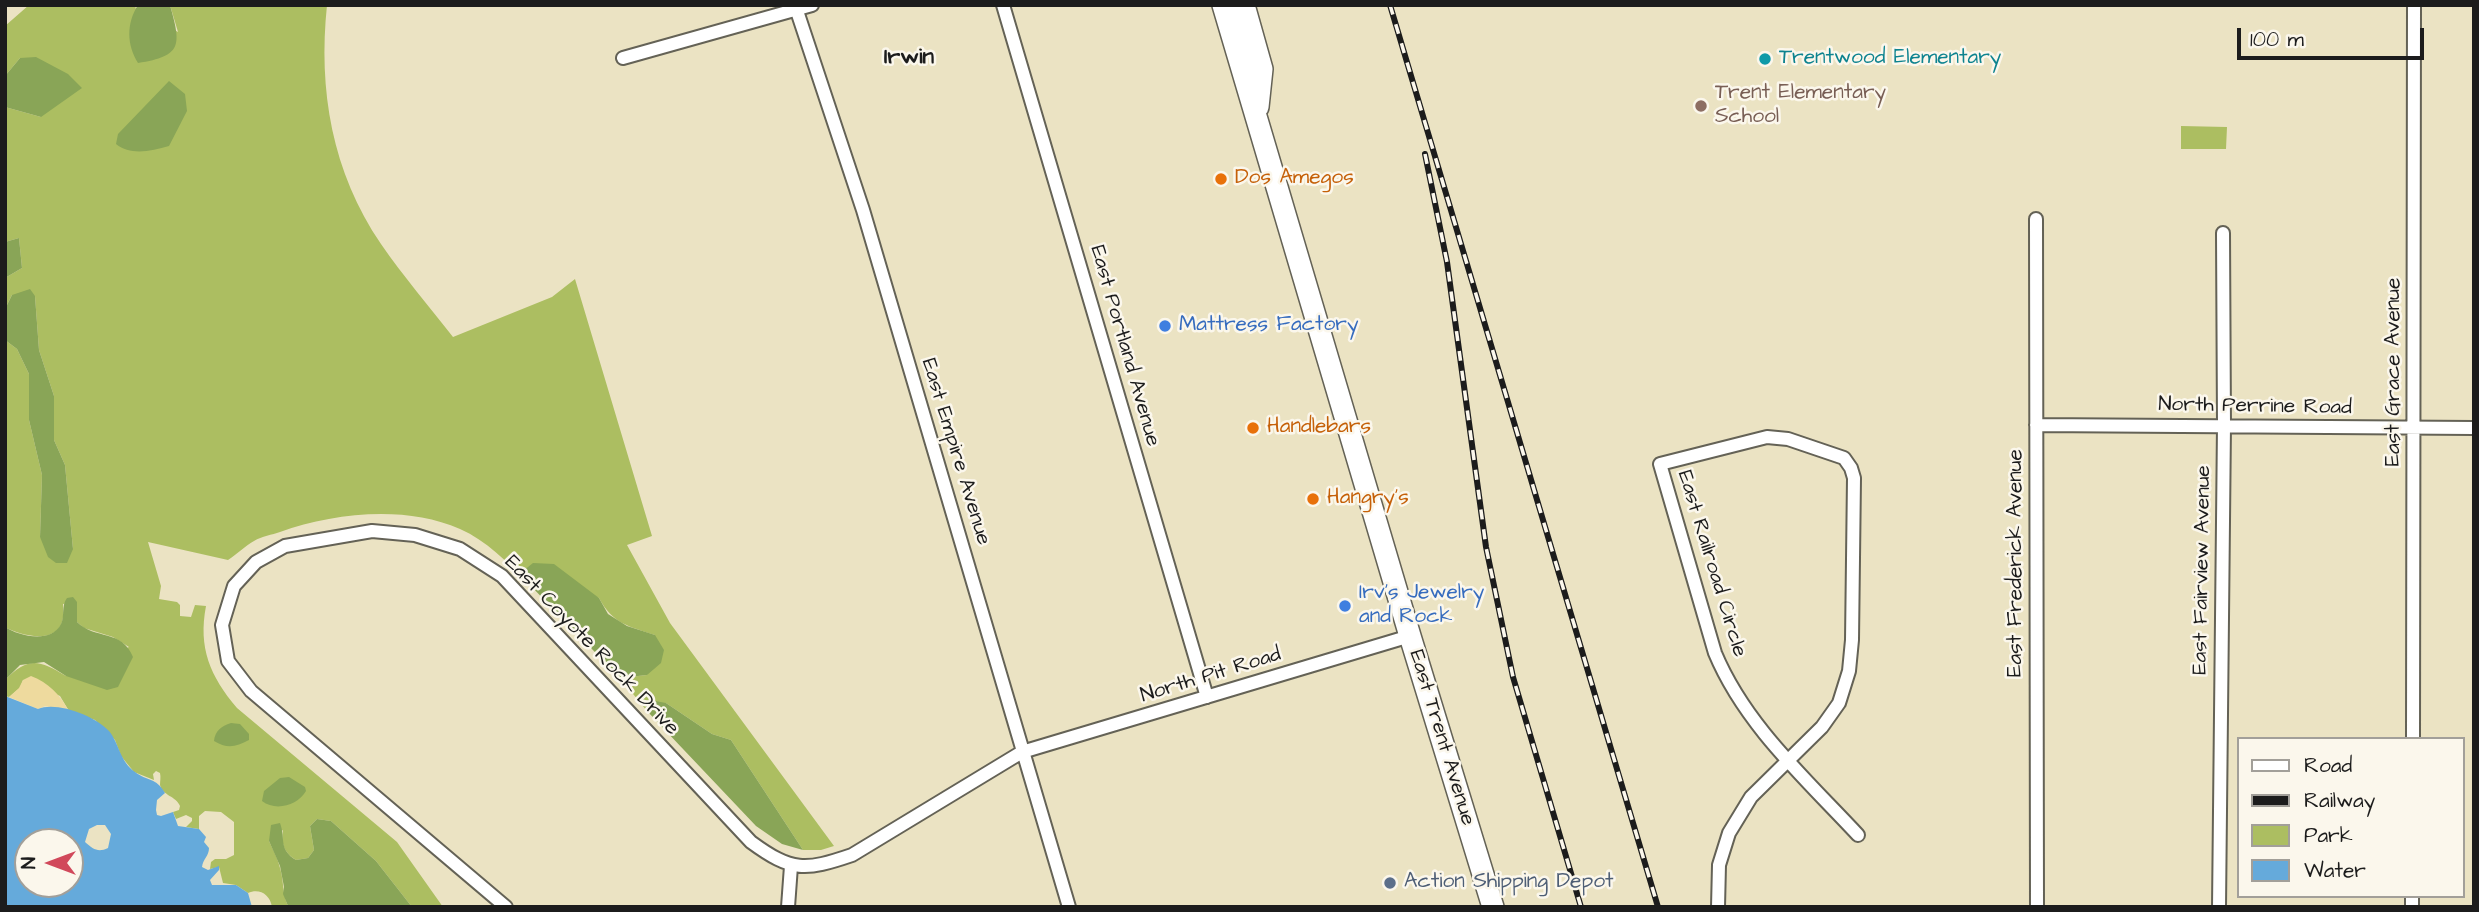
<!DOCTYPE html>
<style>
body{margin:0}
#map{position:relative;width:2479px;height:912px;overflow:hidden;background:#ebe3c3;font-family:"Architects Daughter",sans-serif}
canvas{display:block}
.frame{position:absolute;inset:0;border:7px solid #1c1c1c;pointer-events:none}
.legend{position:absolute;left:2237px;top:737px;width:228px;height:161px;box-sizing:border-box;background:#fbf7ec;border:2px solid #a29f99;margin:0;padding:9px 12px;list-style:none;font-size:21px;color:#1c1c1c}
.legend li{display:flex;align-items:center;gap:14px;height:35px}
.legend b{width:35px;border:2px solid #a29f99}
.north{position:absolute;left:14px;top:828px;width:70px;height:70px;box-sizing:border-box;background:#fbf7ec;border:2px solid #a29f99;border-radius:50%;rotate:270deg;font-size:19px;font-weight:700;line-height:28px;text-align:center;color:#1c1c1c}
.north::after{content:'';display:block;margin:auto;width:24px;height:32px;background:#d1495b;clip-path:polygon(50% 0,100% 100%,50% 72%,0 100%)}
.scale{position:absolute;left:2237px;top:28px;width:187px;height:32px;box-sizing:border-box;border:4px solid #1c1c1c;border-top:0;padding-left:9px;font-size:21px;line-height:24px;white-space:nowrap;color:#1c1c1c;-webkit-text-stroke:5px #fbf7ec;paint-order:stroke}
</style>
<div id="map">
<canvas width="2479" height="912"></canvas>
<div class="frame"></div>
<ul class="legend">
<li><b style="height:9px;background:#fff"></b>Road</li>
<li><b style="height:9px;background:#1c1c1c"></b>Railway</li>
<li><b style="height:19px;background:#acbe61"></b>Park</li>
<li><b style="height:19px;background:#65aadb"></b>Water</li>
</ul>
<div class="north">N</div>
<div class="scale">100 m</div>
</div>
<script>
const g = document.querySelector('canvas').getContext('2d');
g.lineJoin = 'round';
function fill(path, color) { g.fillStyle = color; g.fill(path, 'evenodd'); }
function trace(path, color, width, dash) { g.strokeStyle = color; g.lineWidth = width; g.lineCap = dash ? 'butt' : 'round'; g.setLineDash(dash || []); g.stroke(path); }
function drawText(font, color, halo, rows, align = 'center') {
  g.font = font + ' "Architects Daughter",sans-serif'; g.lineWidth = 5; g.setLineDash([]); g.textBaseline = 'middle'; g.strokeStyle = halo; g.fillStyle = color; for (const [text, x, y, turn = 0] of rows) {
    g.save(); g.translate(x, y); g.rotate((+turn || 0) * Math.PI / 180); g.textAlign = isNaN(turn) ? turn : align; if (halo) g.strokeText(text, 0, 0); g.fillText(text, 0, 0); g.restore();
  }
}
const green = new Path2D(`
 M29,5h109l-3,3 43,24 -8,-27h157c-9,85 5,167 54,239 22,32 48,62 72,93l99,-40 23,-18 77,257 -25,9 43,78 164,223 -13,4h-18l-72,-110 -19,-6 -46,-31h-21l2,8 -27,-33 27,-3 8,-40c-27,-9 -42,-11 -56,-37l-76,-27 4,11c-21,-21 -40,-41 -67,-53 -55,-24 -126,-16 -180,3 -8,3 -18,4 -26,9 -9,5 -17,13 -26,19l-80,-18 13,44 -2,13 18,3 3,3v11l11,1 4,-12 11,1c-8,42 4,70 31,102l160,134 46,65h-31l-36,-46 -45,-40 -14,-2 -7,7 4,24 -6,8 -12,2c-12,-7 -15,-16 -13,-30l-14,11c4,9 9,18 11,27 4,13 2,25 8,38l-16,1c-2,-13 -13,-19 -24,-14l-12,-8 -13,-2 -4,-16 -9,2 1,-7 4,-3h11l8,-4v-33l-13,-10 -16,-1 -6,5v13l-13,-2 6,-6v-3l-6,-3 -10,4 -3,-7 6,-2 1,-4c-4,-10 -17,-10 -20,-21 0,-4 1,-8 0,-12l-4,-2 -3,3 1,6 -20,-8 -13,-16 -6,-16 -20,-20 -26,-9 -9,-15 -37,-16 -3,8 -11,9 -4,-1v-16c24,-24 34,-20 61,-4l63,-29 -16,-10 -29,-9 -7,-6v-20l-14,2c0,5 1,13 -1,18 -7,23 -43,13 -57,5l2,-49 -2,-238 12,9 12,25v46l13,55 -2,62 33,12 -8,-84 -11,-25v-44l-15,-46 -4,-54 -23,-1 -7,14v-31l17,-10 -3,-30 -14,4v-135l36,10 -21,-59 -15,18v-50z
 M2181,126l46,1 -1,22h-45z`);
const forest = new Path2D(`
 M138,5h32c11,40 13,51 -32,58 -11,-18 -12,-39 0,-58z
 M36,57l32,17 14,14 -41,29 -36,-10v-31l15,-18z
 M169,81l16,13 2,17 -18,35c-18,5 -38,10 -53,-2l2,-10z
 M19,238l3,30 -17,10v-36z
 M30,289l5,7 4,54 15,46v44l11,25 8,84 -6,14h-11l-8,-6 -8,-20 2,-62 -13,-55v-46l-12,-25 -12,-9v-31l7,-14z
 M533,563l21,1 45,34 9,16 19,12 28,9 9,15 -3,13 -14,12 -27,3 -93,-96 -4,-11z
 M73,597l4,5v20c18,18 45,7 56,35l-15,30 -11,3 -41,-14 -22,-14 -24,3 -15,15v-53c14,9 46,17 56,-3 4,-8 0,-18 6,-26z
 M650,700l16,3 46,31 19,6 72,110 -21,-6 -26,-18 -109,-115 -2,-8z
 M231,723l9,1 9,10v6c-13,7 -22,9 -35,1 1,-10 7,-15 17,-18z
 M289,777l16,10 1,4c-8,14 -30,21 -44,10l2,-10 16,-13z
 M317,819l14,2 45,40 36,46 -124,-1 -5,-12 1,-7 -4,-21 -11,-25 2,-16 9,-2c6,16 -2,26 16,37l12,-2 6,-8 -4,-24z`);
const sand = new Path2D(`
 M31,676c18,7 28,18 38,35l-24,-5 -7,3 -29,-12 10,-9 4,-8z`);
const water = new Path2D(`
 M5,696l33,13c19,-8 57,7 71,22 10,12 11,31 26,41 13,10 21,5 30,21l-8,7 -1,10 1,5 4,1 12,-4 5,14 21,3 7,8 -2,5 5,6c0,8 -6,11 -7,19l6,3 11,-4v4l-9,10 2,5h24l12,8 4,14h-247zM97,825h8l6,9 -3,14c-10,5 -15,1 -23,-6l4,-13zM28,842h42v42h-42z`);
const minor = new Path2D(`
 M795,5l68,205 206,697
 M1003,5l204,692
 M623,58l189,-53
 M2036,219l1,688
 M2036,425l438,3
 M2413,739l1,-734
 M506,907l-255,-216 -23,-30 -6,-36 12,-39 22,-24 29,-16 87,-15 43,4 45,14 42,27 249,266c41,30 54,29 101,13l170,-103 388,-116
 M788,907l3,-41
 M1718,907l1,-42 10,-32 22,-36 71,-70 17,-24 10,-32 3,-31 2,-162 -3,-10 -7,-10 -56,-19 -21,-2 -107,27 55,189c30,72 91,126 143,182
 M2219,907l5,-482 -1,-192
 M2412,907v-11`);
const primary = new Path2D(`
 M1223,5l187,631 83,271
 M1244,5l18,64 -4,38`);
const rail = new Path2D(`
 M1390,5l268,902
 M1425,154l22,108 39,285 27,130 68,230`);
const markers = [
 [1765,59,7,"#0f9aa8"],
 [1701,106,7,"#8d6e63"],
 [1221,179,7,"#e8710a"],
 [1165,326,7,"#3f7fe0"],
 [1253,428,7,"#e8710a"],
 [1313,499,7,"#e8710a"],
 [1345,606,7,"#3f7fe0"],
 [1390,883,7,"#5c6f8a"]
];
const cultureNames = [
 ["Trentwood Elementary",1779,59]
];
const educationNames = [
 ["Trent Elementary",1715,94],
 ["School",1715,118]
];
const foodNames = [
 ["Dos Amegos",1235,179],
 ["Handlebars",1267,428],
 ["Hangry's",1327,499]
];
const shopNames = [
 ["Mattress Factory",1179,326],
 ["Irv's Jewelry",1359,594],
 ["and Rock",1359,618]
];
const streetNames = [
 ["East Portland Avenue",1124,346,74],
 ["East Grace Avenue",2395,372,-90],
 ["North Perrine Road",2255,407,1],
 ["East Empire Avenue",955,452,73],
 ["East Frederick Avenue",2017,563,-90],
 ["East Railroad Circle",1711,564,73],
 ["East Fairview Avenue",2203,570,-89],
 ["East Coyote Rock Drive",591,646,46],
 ["North Pit Road",1211,676,-17],
 ["East Trent Avenue",1441,738,73]
];
const serviceNames = [
 ["Action Shipping Depot",1404,883]
];
const neighbourhoodNames = [
 ["Irwin",909,58]
];
fill(green, '#acbe61');
fill(forest, '#89a557');
fill(sand, '#eeda9e');
fill(water, '#65aadb');
trace(minor, '#646256', 16);
trace(primary, '#646256', 24);
trace(minor, '#fff', 12);
trace(primary, '#fff', 21);
trace(rail, '#1c1c1c', 6);
trace(rail, '#fbf7ec', 3.5, [10]);
for (const [x, y, r, color] of markers) { const dot = new Path2D(); dot.arc(x, y, r, 0, 2 * Math.PI); g.fillStyle = color; g.fill(dot); trace(dot, '#fbf7ec', 2.5); }
drawText('21px', '#0d838f', '#fbf7ec', cultureNames, 'left');
drawText('21px', '#785e54', '#fbf7ec', educationNames, 'left');
drawText('21px', '#c56008', '#fbf7ec', foodNames, 'left');
drawText('21px', '#366cbe', '#fbf7ec', shopNames, 'left');
drawText('21px', '#1c1c1c', '#fbf7ec', streetNames);
drawText('21px', '#4e5e75', '#fbf7ec', serviceNames, 'left');
drawText('bold 23px', '#1c1c1c', '#fbf7ec', neighbourhoodNames);
</script>
